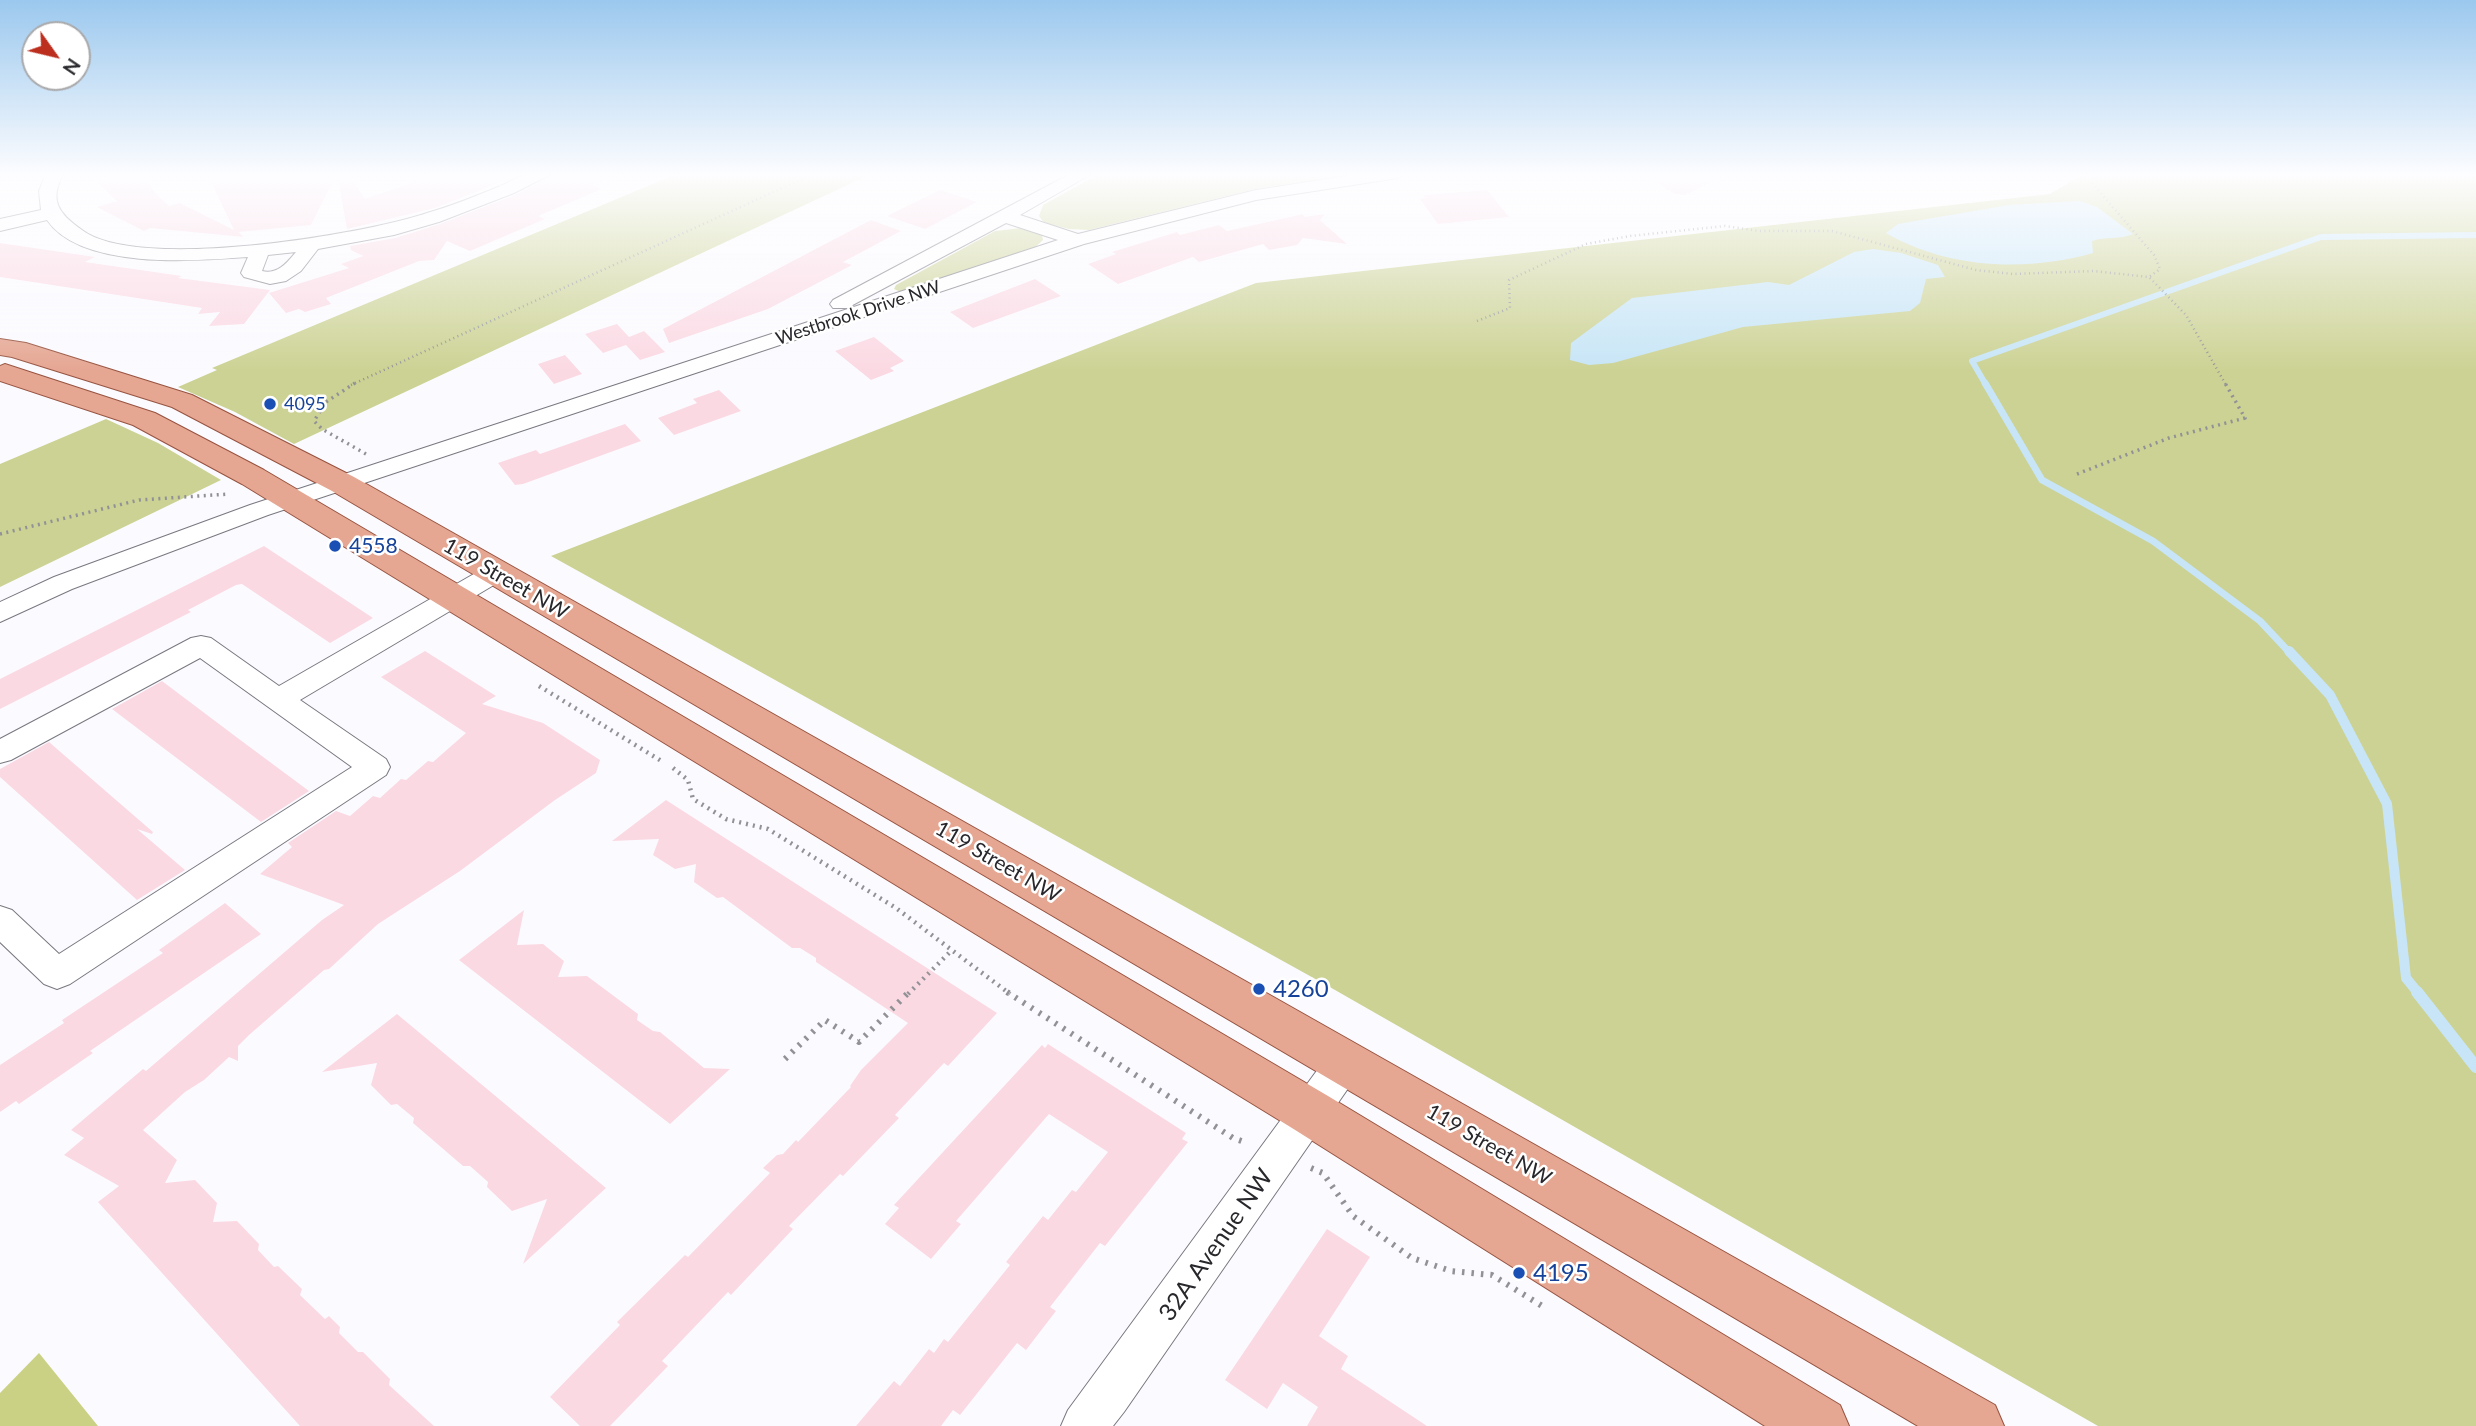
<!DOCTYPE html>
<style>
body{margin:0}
#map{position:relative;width:2476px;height:1426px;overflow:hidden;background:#fbfbff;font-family:Lato,sans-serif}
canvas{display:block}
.north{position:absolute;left:21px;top:21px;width:70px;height:70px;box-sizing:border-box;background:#fff;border:2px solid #a9a9ab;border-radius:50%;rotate:124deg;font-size:19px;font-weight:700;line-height:28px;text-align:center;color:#28282c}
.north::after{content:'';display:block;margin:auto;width:24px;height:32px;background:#bc2f1f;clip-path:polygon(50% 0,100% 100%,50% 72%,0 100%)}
</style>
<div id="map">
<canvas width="2476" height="1426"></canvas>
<div class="north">N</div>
</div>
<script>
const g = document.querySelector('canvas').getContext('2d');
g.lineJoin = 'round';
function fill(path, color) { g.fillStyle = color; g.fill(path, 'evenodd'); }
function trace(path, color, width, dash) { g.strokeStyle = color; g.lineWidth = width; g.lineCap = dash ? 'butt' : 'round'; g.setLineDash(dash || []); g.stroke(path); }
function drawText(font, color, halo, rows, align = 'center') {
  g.font = font + ' Lato,sans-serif'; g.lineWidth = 5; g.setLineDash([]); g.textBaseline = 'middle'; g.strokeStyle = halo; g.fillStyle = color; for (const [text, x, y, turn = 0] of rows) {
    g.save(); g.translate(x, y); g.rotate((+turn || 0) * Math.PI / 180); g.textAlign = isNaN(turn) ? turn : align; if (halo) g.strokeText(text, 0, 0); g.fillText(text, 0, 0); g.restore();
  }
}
const green = new Path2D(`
 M679,173h194l-579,271 -59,-32 -57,-25 39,-17 -5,-2z
 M1101,173h258l-104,16 -166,41 -20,-1 -25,-6 -5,-7 4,-11z
 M2085,173h391v1253h-378l-770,-440 -777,-430 705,-273 794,-89z
 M1021,228l21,7 1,5 -10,9 -132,43 -7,-3 2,-4 99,-54z
 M106,419l52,24 63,37 -221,107v-123z`);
const forest = new Path2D(`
 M39,1353l59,73h-98v-33z`);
const water = new Path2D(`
 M2080,201l17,6 36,27c-13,6 -27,2 -41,7l1,12c-67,19 -145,16 -207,-20l12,-9 111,-19z
 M1873,249l28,4 37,12 7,12 -19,2 -6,24 -10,8 -167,16 -130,36 -24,2 -19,-5 1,-17 61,-45 136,-16 21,3 65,-33z`);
const streamFar3 = new Path2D(`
 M1986,385l-14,-24 349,-124 155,-2`);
const streamFar2 = new Path2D(`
 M1985,383l57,97 111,61 107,80 30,32`);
const streamFar1 = new Path2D(`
 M2289,651l41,44 57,109 19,174 13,16`);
const stream = new Path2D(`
 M2417,992l59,75`);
const building = new Path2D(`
 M134,173h9l12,20 14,13 11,-3 54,27 -27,-57h130l-26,52 -72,7 4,5 -93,-9 -6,3 -47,-24 20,-6 -21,-20z
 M337,173h11l17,26 73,-26h86l-89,35 -88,21z
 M555,173h67l-29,12 9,4 -64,27 7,3 -75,32 -23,-10 -13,19 -15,1 -93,37 5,6 -26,8 -6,-3 -13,4 -17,-20 80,-25 -8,-4 22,-8 -12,-6 -1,-4 45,-8 45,-14 75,-29z
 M1640,173h91l-46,22 -10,-1z
 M940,190l37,12 -52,27 -38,-13z
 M1487,190l22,27 -71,7 -18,-25 5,-1 -2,-3z
 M1303,214l1,3 21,-3 -5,6 27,24 -44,-6 -6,7 -28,5 -6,-6 -64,18 -6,-5 -75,27 -30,-20 28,-10 -4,-2 65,-20 3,3 39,-10 8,6z
 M871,220l30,11 -58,31 9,3 -84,44 -99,34 -6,-14z
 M0,243l95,14 -10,5 97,14 -4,2 92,12 -26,34 -35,2 11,-14 -22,2 4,-6 -202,-31z
 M1035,279l26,17 -88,32 -23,-16z
 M617,324l12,13 15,-6 21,21 -25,8 -14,-15 -23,8 -18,-19z
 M874,337l30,24 -14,7 4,3 -23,9 -36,-29z
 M565,355l17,19 -28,10 -16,-20z
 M719,390l22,21 -67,24 -16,-17 39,-15 -4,-4z
 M625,424l16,17 -118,43 -8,1 -17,-22 38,-13 4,4z
 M264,546l109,72 -43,25 -88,-59 -6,1 -48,25 3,2 -191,97v-30z
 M425,651l71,45 -14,8 61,19 57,37 -4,13 -41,27 -95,71 -82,53 -49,45 -5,1 -75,65 -11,11v15l-9,-4 -25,23 -19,12 -42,38 34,30 -12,23 30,-3 22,23 -4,19 24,-1 22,23 -1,6 16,17 4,-1 24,23 -2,6 25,24 4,-3 11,11 -1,6 19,19h5l27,27 -1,6 45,41h-134l-202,-224 21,-16 -55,-31 20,-17 -13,-8 72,-61 3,2 176,-151 22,-15 -84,-31 32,-27 -4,-4 48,-32 14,5 23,-20 7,2 21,-19 5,1 22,-19 5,1 33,-29 -85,-56z
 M162,681l77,58 70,52 -48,31 -149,-113z
 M49,742l104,90 -1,2 -15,-5 48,41 -48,30 -137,-123v-8z
 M666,800l331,213 -49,53 -4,-3 -49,52 4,3 -56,58 -3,-2 -51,52 4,3 -62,66 -3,-3 -66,69 6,5 -58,60h-30l-30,-29 70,-72 -3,-3 68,-67 3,2 82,-84 -7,-5 14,-13 6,-1 13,-14 2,2 53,-55 -1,-1 11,-16 47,-47 -92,-61v-4l-16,-10h-8l-69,-51 -6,1 -23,-16 2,-18 -21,5 -22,-14 6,-16 -47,2z
 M225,903l36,31 -171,117 3,2 -74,51 -3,-3 -16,11v-47l64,-42 -2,-3 101,-67 -4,-3z
 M524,910l-7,35 26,-1 21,17 -6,16 29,-1 51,38 -1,6 16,11 7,1 44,36 26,1 -60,55 -211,-164z
 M397,1014l209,174 -83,76 24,-65 -35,12 -25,-24 1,-5 -18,-16h-7l-50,-43 1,-5 -17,-14 -6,1 -20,-20 6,-22 -55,9z
 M1048,1044l138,89 -4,6 6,3 -83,104 -5,-3 -50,64 6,4 -30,39 -9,-7 -57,72 -7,-5 -12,16h-85l38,-45 6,5 29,-37 5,4 10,-14 4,3 62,-77 -4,-3 37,-46 5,4 24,-30 4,2 32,-40 -59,-38 -93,107 5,3 -30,35 -46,-35 14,-16 -5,-3 148,-160 3,3z
 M1327,1229l43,28 -51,79 29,20 -7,13 86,57h-120l11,-19 -35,-24 -16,26 -42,-29z`);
const pathFar3 = new Path2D(`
 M2092,183l62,72 6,14 -11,8
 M1477,321l33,-13 -1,-28 77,-36 44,-8 95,-10 34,5h73l144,39 37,4 80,-3 56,6 37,38 40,70
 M351,385l464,-212`);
const pathFar2 = new Path2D(`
 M355,383l-29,19 -12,19 8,8 44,25
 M2077,474l92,-36 76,-20 -20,-35
 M0,534l139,-34 90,-6`);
const pathFar1 = new Path2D(`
 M539,686l124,76
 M673,768l15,12 5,19 33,20 42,10 128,79 114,86
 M908,994l43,-43`);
const path = new Path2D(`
 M1007,992l226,146 14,5
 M785,1059l40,-39 34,22 50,-50
 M1311,1168l12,5 30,43 59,42 39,13 41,4 55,34`);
const minor = new Path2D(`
 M46,173h18c-16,27 -5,41 18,57 55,42 280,5 345,-17 24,-7 47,-16 71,-26 10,-4 22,-12 34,-14 6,-2 15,-1 21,0l-39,20 -75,29 -45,13 -76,14 -17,22 -15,10 -16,3 -26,-7 -3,-4 7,-16c-53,4 -167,13 -201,-37l-47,11v-12l41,-9 -2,-19zM296,252c-9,11 -19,23 -34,19l6,-16z
 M1072,173h21l-73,42 58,19 178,-44 111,-17h40l-9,5 -142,22 -172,44 -816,271 -196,74 -72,33v-20l54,-25 196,-72 808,-265 -52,-17 -159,85h-14l-3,-4 3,-4z
 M495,565l9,2 4,6 -4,6 -204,121 86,59 4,8 -4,8 -316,209 -13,5 -13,-5 -44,-42v-36l12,4 47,44 293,-187 -152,-109 -189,102 -11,3v-24l191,-101 10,-2 10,2 68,48 207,-119z
 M1345,1045l13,5 6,12 -6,12 -234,338 -11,14h-52l7,-16 264,-360z`);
const major = new Path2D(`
 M0,339l26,4 166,52 162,82 1641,928 9,21h-86l-1586,-935 -160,-84 -160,-50 -12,-2z
 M5,364l150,49 109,57 1064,626 512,309 9,21h-84l-473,-298 -1050,-644 -109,-59 -133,-44v-15z`);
const markers = [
 [270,404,7,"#1a4fb4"],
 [335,546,7,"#1a4fb4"],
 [1259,989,7,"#1a4fb4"],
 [1519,1273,7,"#1a4fb4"]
];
const farStreetnames = [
 ["Westbrook Drive NW",858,313,-18]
];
const farTransitnames = [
 ["4095",284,404]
];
const transitNames = [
 ["4558",349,546]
];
const streetNames = [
 ["119 Street NW",506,579,30],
 ["119 Street NW",998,862,30],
 ["119 Street NW",1489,1145,30]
];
const nearTransitnames = [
 ["4260",1273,989],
 ["4195",1533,1273]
];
const nearStreetnames = [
 ["32A Avenue NW",1216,1245,-55]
];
fill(green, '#ccd293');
fill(forest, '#cad184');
fill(water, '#c7e5f6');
trace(streamFar3, '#c7e5f6', 6);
trace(streamFar2, '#c7e5f6', 7);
trace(streamFar1, '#c7e5f6', 10);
trace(stream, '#c7e5f6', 12);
fill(building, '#fbd9e3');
trace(minor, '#787880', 2);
trace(major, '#975340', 2);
trace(pathFar3, '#929296', 2.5, [1, 3.5]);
trace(pathFar2, '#929296', 3.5, [2, 4.5]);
trace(pathFar1, '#929296', 4.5, [2, 5]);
trace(path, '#929296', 6, [2.5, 7]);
fill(minor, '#fff');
fill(major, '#e5a692');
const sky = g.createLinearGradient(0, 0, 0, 372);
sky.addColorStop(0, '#9bc8ee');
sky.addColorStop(0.47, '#fdfdff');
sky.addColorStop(1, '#fdfdff00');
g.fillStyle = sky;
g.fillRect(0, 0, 2476, 372);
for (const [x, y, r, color] of markers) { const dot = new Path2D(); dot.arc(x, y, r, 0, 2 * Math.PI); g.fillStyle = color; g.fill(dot); trace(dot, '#fff', 2.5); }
drawText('18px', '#28282c', '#fff', farStreetnames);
drawText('18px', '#164399', '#fff', farTransitnames, 'left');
drawText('21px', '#164399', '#fff', transitNames, 'left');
drawText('21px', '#28282c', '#fff', streetNames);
drawText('24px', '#164399', '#fff', nearTransitnames, 'left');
drawText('24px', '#28282c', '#fff', nearStreetnames);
</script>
